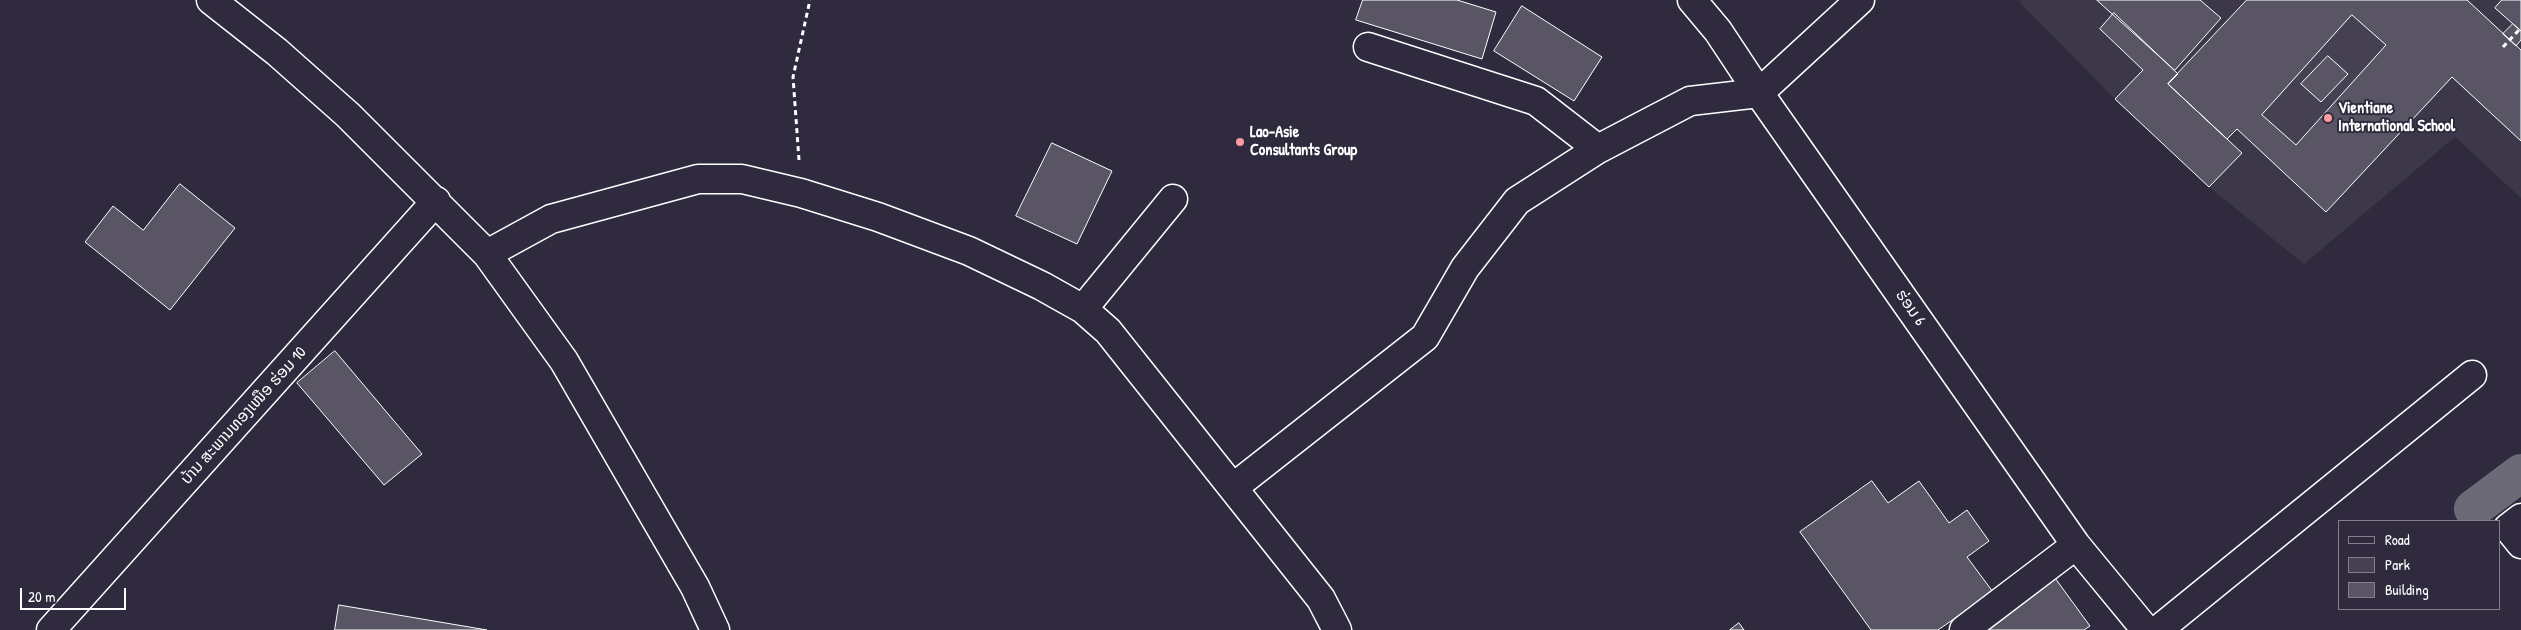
<!DOCTYPE html>
<meta charset="utf-8">
<style>
body{margin:0}
#map{position:relative;width:2521px;height:630px;overflow:hidden;background:#2f2a3d;font-family:"Patrick Hand",sans-serif}
canvas{display:block}
.legend{position:absolute;left:2338px;top:520px;width:162px;height:90px;box-sizing:border-box;background:#2f2a3d;border:1px solid #827f8b;margin:0;padding:6px 9px;list-style:none;font-size:15px;color:#fff}
.legend li{display:flex;align-items:center;gap:10px;height:25px}
.legend b{width:25px;border:1px solid #827f8b}
.scale{position:absolute;left:20px;top:588px;width:106px;height:22px;box-sizing:border-box;border:2px solid #fff;border-top:0;padding-left:6px;font-size:15px;line-height:18px;white-space:nowrap;color:#fff;-webkit-text-stroke:4px #2f2a3d;paint-order:stroke}
</style>
<div id="map">
<canvas width="2521" height="630"></canvas>
<ul class="legend">
<li><b style="height:6px;background:#2f2a3d"></b>Road</li>
<li><b style="height:14px;background:#464152"></b>Park</li>
<li><b style="height:14px;background:#595564"></b>Building</li>
</ul>
<div class="scale">20 m</div>
</div>
<script>
const g = document.querySelector('canvas').getContext('2d');
g.lineJoin = 'round';
function fill(path, color) { g.fillStyle = color; g.fill(path, 'evenodd'); }
function trace(path, color, width, dash) { g.strokeStyle = color; g.lineWidth = width; g.lineCap = dash ? 'butt' : 'round'; g.setLineDash(dash || []); g.stroke(path); }
function drawText(font, color, halo, rows, align = 'center') {
  g.font = font + ' "Patrick Hand","Noto Sans Lao",sans-serif'; g.lineWidth = 4; g.setLineDash([]); g.textBaseline = 'middle'; g.strokeStyle = halo; g.fillStyle = color; for (const [text, x, y, turn = 0] of rows) {
    g.save(); g.translate(x, y); g.rotate((+turn || 0) * Math.PI / 180); g.textAlign = isNaN(turn) ? turn : align; if (halo) g.strokeText(text, 0, 0); g.fillText(text, 0, 0); g.restore();
  }
}
const built = new Path2D(`
 M2021,0h500v198l-66,-61 -151,127 -95,-77 -94,-88 -96,-97z`);
const green = new Path2D(`
 M2352,15l34,30 -90,100 -34,-30z`);
const canal = new Path2D(`
 M2473,509l48,-36`);
const building = new Path2D(`
 M1363,0h94l39,12 -14,47 -126,-39z
 M2097,0h103l21,18 -46,52z
 M2247,0h220l54,50v91l-69,-64 -126,135 -89,-83 -10,10 -59,-55zM2352,15l34,30 -90,100 -34,-30z
 M2502,0h19v31l-26,-23z
 M1522,6l80,51 -28,44 -80,-50z
 M2114,13l64,61 -10,10 74,69 -33,34 -94,-88 28,-29 -43,-41z
 M2513,24l8,7v9l-5,6 -13,-12z
 M2328,56l20,18 -27,28 -20,-18z
 M1052,143l60,28 -35,73 -61,-28z
 M180,184l55,44 -65,82 -85,-68 28,-36 30,24z
 M335,351l87,103 -38,31 -87,-102z
 M1872,481l16,22 31,-22 30,42 18,-13 22,31 -22,16 26,35 -55,38h-67l-71,-98z
 M2055,578l35,48 -6,4h-99z
 M339,605l148,25h-152z
 M1739,623l5,7h-14z`);
const path = new Path2D(`
 M2503,47l16,-17
 M799,160l-6,-83 17,-77`);
const minor = new Path2D(`
 M211,0l66,52 71,63 139,139 77,107 131,226 20,43
 M1860,0l-101,93 317,452 70,85
 M1368,47l168,54 62,48
 M487,254l64,-35 147,-40h44l59,14 77,24 91,34 73,35 41,23 25,22 213,268 16,31
 M1083,309l90,-110
 M1234,487l191,-150 40,-69 52,-67 81,-52 92,-48 69,-8 -41,-62 -26,-31
 M2521,518l-13,10 13,16
 M51,630l385,-429
 M1964,630l112,-85
 M2158,630l314,-255`);
const markers = [
 [2328,118,5,"#ff9aa2"],
 [1240,142,5,"#ff9aa2"]
];
const poiNames = [
 ["Vientiane",2338,109],
 ["International School",2338,127],
 ["Lao-Asie",1250,133],
 ["Consultants Group",1250,151]
];
const streetNames = [
 ["ຮ່ອມ 6",1910,308,55],
 ["ບ້ານ ສະພານທອງເໜືອ ຮ່ອມ 10",244,416,-48]
];
fill(built, '#3c3749');
fill(green, '#464152');
trace(canal, '#6d6a77', 38);
fill(building, '#595564');
trace(building, '#fff', 1);
trace(minor, '#fff', 31);
trace(path, '#fff', 3, [5, 4]);
trace(minor, '#2f2a3d', 28);
for (const [x, y, r, color] of markers) { const dot = new Path2D(); dot.arc(x, y, r, 0, 2 * Math.PI); g.fillStyle = color; g.fill(dot); trace(dot, '#2f2a3d', 2); }
drawText('bold 16px', '#fff', '#2f2a3d', poiNames, 'left');
drawText('16px', '#fff', '#2f2a3d', streetNames);
</script>
